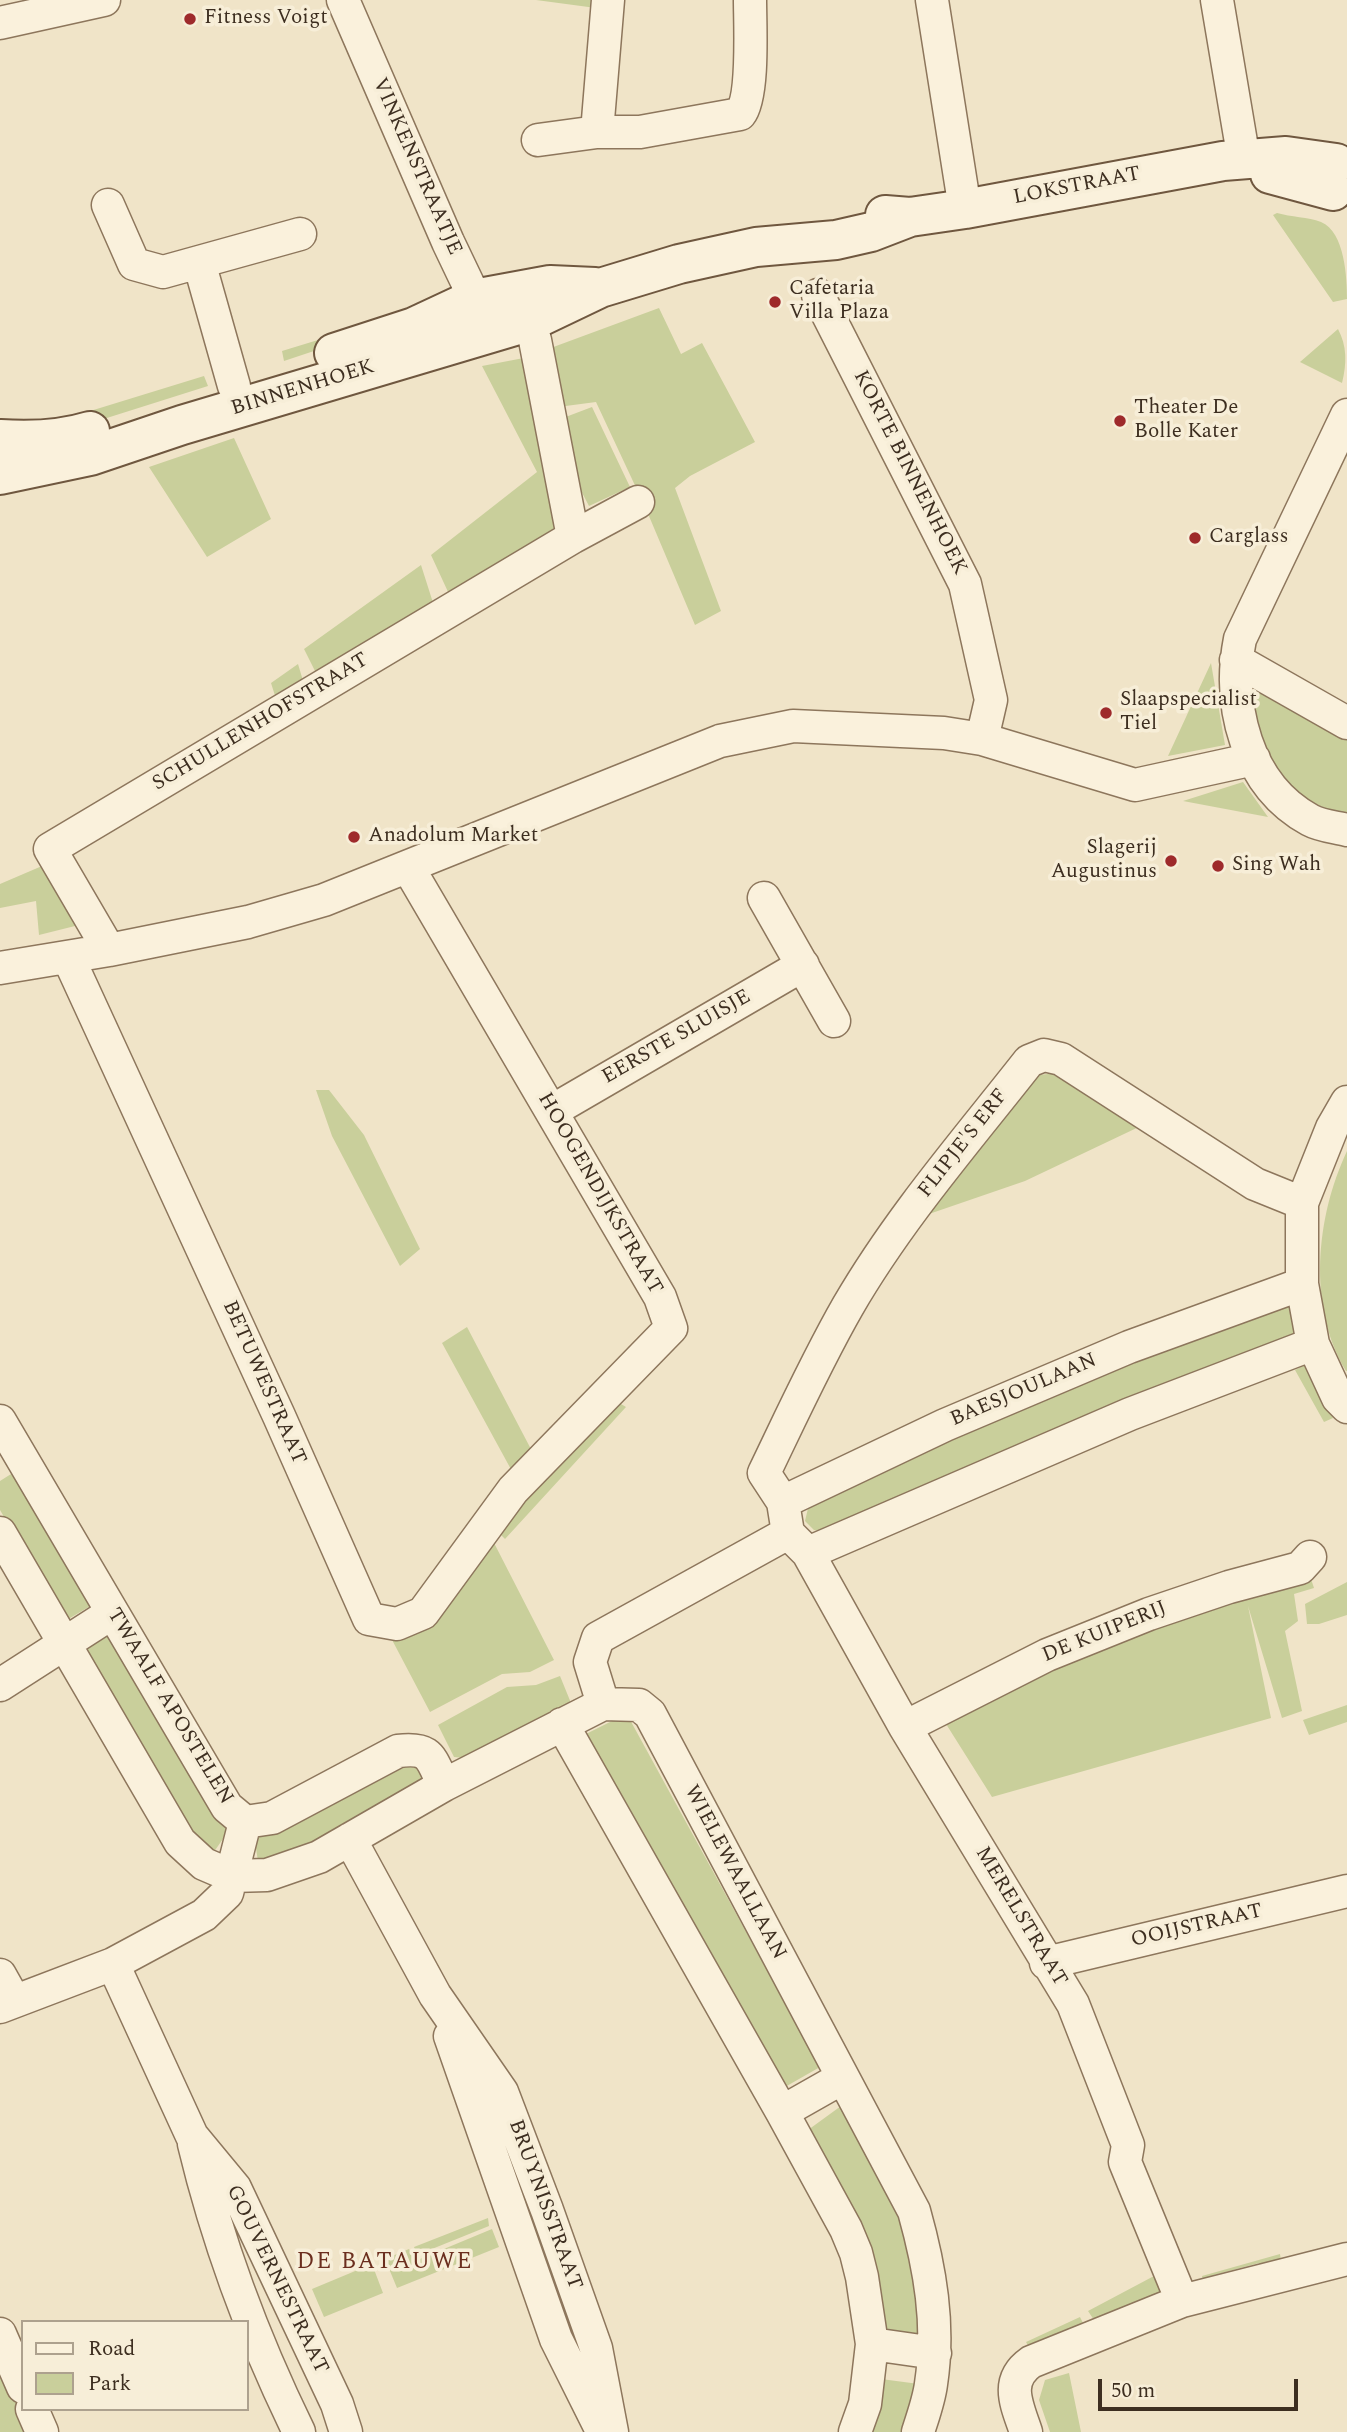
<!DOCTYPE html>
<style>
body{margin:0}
#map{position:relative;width:1347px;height:2432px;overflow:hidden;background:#f0e4c8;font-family:Spectral,serif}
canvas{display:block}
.legend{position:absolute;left:21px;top:2320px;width:228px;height:91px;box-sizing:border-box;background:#f7eed8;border:2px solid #ada18e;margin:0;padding:9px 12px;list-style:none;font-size:21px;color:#3d2e20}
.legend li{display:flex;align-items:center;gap:14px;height:35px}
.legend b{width:35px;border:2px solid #ada18e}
.scale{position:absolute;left:1098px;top:2379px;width:200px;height:32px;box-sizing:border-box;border:4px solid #3d2e20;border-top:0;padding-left:9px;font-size:21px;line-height:24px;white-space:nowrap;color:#3d2e20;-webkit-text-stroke:5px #f7eed8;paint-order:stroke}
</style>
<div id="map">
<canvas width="1347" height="2432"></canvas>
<ul class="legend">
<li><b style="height:9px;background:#faf1dc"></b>Road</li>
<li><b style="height:19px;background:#c9cf9b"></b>Park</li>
</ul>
<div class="scale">50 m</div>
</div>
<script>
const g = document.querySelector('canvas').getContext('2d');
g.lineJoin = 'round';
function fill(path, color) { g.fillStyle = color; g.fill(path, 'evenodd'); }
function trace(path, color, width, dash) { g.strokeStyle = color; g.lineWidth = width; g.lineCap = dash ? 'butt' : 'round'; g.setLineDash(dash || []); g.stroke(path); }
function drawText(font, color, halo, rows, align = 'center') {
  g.font = font + ' Spectral,serif'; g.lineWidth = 7; g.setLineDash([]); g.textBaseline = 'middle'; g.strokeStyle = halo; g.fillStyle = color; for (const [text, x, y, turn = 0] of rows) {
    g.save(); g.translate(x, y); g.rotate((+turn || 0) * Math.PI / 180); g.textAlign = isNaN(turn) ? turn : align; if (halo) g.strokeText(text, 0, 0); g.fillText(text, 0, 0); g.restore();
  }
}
const green = new Path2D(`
 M536,0h62l-2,8z
 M1277,213c14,4 31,4 44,9 24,10 26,56 26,77l-14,3 -60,-87z
 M659,308l22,46 21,-11 53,99 -65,34 -15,12 46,123 -26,14 -49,-116 -50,-107 -38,5 -10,-58z
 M403,314l1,7 -120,40 -2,-10z
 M1338,329c9,17 9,34 4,54l-42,-21z
 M529,357l34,173 -114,64 -18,-39 106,-83 -55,-106z
 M204,376l4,10 -117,37 -30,-3z
 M592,407l38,80 -41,19 -14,-27 -12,-61z
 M234,438l37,81 -64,38 -58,-90z
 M421,565l14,44 -117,68 -14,-28z
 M1211,663l14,82 -57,11z
 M298,664l6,20 -27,18 -6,-19z
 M1255,678l92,55v84l-51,-21 -23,-30 -17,-40 -6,-26z
 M1243,782l25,35 -85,-16z
 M49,863l34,61 -44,11 -3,-34 -36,7v-24z
 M1056,1073l87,52 -118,56 -96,33 110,-139z
 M316,1090h13l35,45 56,114 -20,17 -68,-130z
 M1347,1151v220h-1c-39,-65 -30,-154 1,-220z
 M1287,1299l11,38 -467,196 -17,-3 -9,-9 5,-21 282,-125z
 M467,1327l66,126 -20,20 -71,-130z
 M1309,1363l24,55 -9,4 -29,-52z
 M616,1401l10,6 -121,132 -8,-8z
 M19,1469l78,133 -32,19 -65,-111v-29z
 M492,1539l62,121 -24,12 -28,2 -72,38 -40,-76z
 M1309,1573l5,15 -20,6 4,27 -13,10 17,80 -20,7 -34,-112 23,112 -279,79 -51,-81 224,-101z
 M1347,1582v33l-28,9h-12l-2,-20z
 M111,1627l121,199 -21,30 -11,-11 -120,-199z
 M560,1676l11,27 -95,56 -22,-2 -16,-32 69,-38 29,-2z
 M1347,1705v17l-38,13 -6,-15z
 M618,1718h11l191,349 -42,24 -194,-356z
 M396,1764l23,2 6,13 -136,81 -30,8 -5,-33z
 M841,2106l60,110 12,29 10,99 -40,-5 -75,-209z
 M488,2218l1,8 -72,29 -3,-8z
 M492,2229l7,18 -102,41 -12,-29 24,-10 6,12z
 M1280,2254l2,13 -20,6 -3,-10 -45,12v10l-10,1 -2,-10z
 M372,2264l11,29 -59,24 -12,-28z
 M1154,2276l9,20 -67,27 -8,-12z
 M1080,2317l4,8 -53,26 -5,-9z
 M0,2358l3,8 27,66h-30z
 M1069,2373l12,59h-31l-11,-32 6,-20z
 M881,2379l38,5 -10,48h-42z`);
const street = new Path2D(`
 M343,0l105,242 21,44 12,34
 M932,0l33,209
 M1217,0l27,160
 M0,23l104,-23
 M597,132l11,-132
 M538,140l59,-8h43l100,-18c14,-17 10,-90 10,-114
 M108,205l26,59 29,8 137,-38
 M199,262l35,124
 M818,295l147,289 26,116 -9,39
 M1347,415l-107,224c-13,66 6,146 70,181 11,6 25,7 37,10
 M573,537l65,-35
 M1236,660l111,63
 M764,898l70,123
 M109,950l-59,-101 523,-312 -38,-197
 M68,957l211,459 90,203 28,5 26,-11 90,-123 158,-162 -11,-31 -252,-430
 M0,968l109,-18 139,-28 76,-22 396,-159 73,-15 151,7 38,6 153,46 119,-26
 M1347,1102l-15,26 -30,75v81l11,60 25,54 9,9
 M552,1111l251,-146
 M0,1421l227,386 18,15 27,-4 126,-67c34,-4 32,7 46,34
 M783,1502l162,-77 184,-78 173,-63
 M0,1533l180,309 24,22 28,12 35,-1 52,-18 125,-72 159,-81 36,1 11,9 264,497c16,57 26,114 17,173 -2,16 -8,32 -13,48
 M808,1553l322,-139 183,-70
 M0,1685l112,-72
 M603,1704l-13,-42 8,-24 190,-105
 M562,1724l220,388 64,117 10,24 6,24 10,67 -7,60 -10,28
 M905,1727l142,-72 102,-41 80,-27 71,-19 10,-11
 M350,1839l85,156 67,97 45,118 49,138 16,84
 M1046,1963l301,-72
 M113,1964l79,172 43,52 102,216 9,28
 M0,1975l14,25
 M0,2007l113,-43 91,-49 23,-22 18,-71
 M450,2036l106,303 43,86
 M782,2112l60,-34
 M194,2144c24,100 60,196 105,288
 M1182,2301l-57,-139 3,-17 -55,-141 -168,-277 -97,-174 -20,-20 -5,-31 -19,-29c27,-56 53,-113 84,-167 51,-88 119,-166 181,-245l15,-6 17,4 194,125 47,19
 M0,2334l23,53
 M872,2344l63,9
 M32,2409l10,23
 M1026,2432c-9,-27 -22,-51 5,-70l151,-61 165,-42`);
const secondary = new Path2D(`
 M1270,174l63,17
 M885,215l25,2 55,-8 258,-48 63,-5 50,7
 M334,353l80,-26 60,-28 76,-14 45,2
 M0,439c30,2 61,1 90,-8
 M0,475l90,-19 92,-31 349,-104 69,-33 79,-24 77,-17 80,-7 35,-8 39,-15`);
const markers = [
 [190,19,7,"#9e2a2b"],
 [775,302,7,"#9e2a2b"],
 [1120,421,7,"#9e2a2b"],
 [1195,538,7,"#9e2a2b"],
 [1106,713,7,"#9e2a2b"],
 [354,837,7,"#9e2a2b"],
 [1171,861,7,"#9e2a2b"],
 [1218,866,7,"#9e2a2b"]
];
const poiNames = [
 ["Fitness Voigt",204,19],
 ["Cafetaria",789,290],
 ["Villa Plaza",789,314],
 ["Theater De",1134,409],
 ["Bolle Kater",1134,433],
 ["Carglass",1209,538],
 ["Slaapspecialist",1120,701],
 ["Tiel",1120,725],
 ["Anadolum Market",368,837],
 ["Slagerij",1157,849,"right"],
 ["Augustinus",1157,873,"right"],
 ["Sing Wah",1232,866]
];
const streetNames = [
 ["VINKENSTRAATJE",416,167,66],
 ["LOKSTRAAT",1077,187,-11],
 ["BINNENHOEK",303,389,-17],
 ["KORTE BINNENHOEK",909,473,63],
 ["SCHULLENHOFSTRAAT",261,723,-31],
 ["EERSTE SLUISJE",677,1038,-30],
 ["FLIPJE'S ERF",964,1144,-52],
 ["HOOGENDIJKSTRAAT",599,1194,60],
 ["BETUWESTRAAT",263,1383,66],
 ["BAESJOULAAN",1024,1391,-23],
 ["DE KUIPERIJ",1105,1633,-22],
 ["TWAALF APOSTELEN",169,1707,59],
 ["WIELEWAALLAAN",734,1873,62],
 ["MERELSTRAAT",1020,1917,59],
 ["OOIJSTRAAT",1197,1927,-13],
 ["BRUYNISSTRAAT",544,2205,70],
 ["GOUVERNESTRAAT",276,2280,64]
];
const neighbourhoodNames = [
 ["DE BATAUWE",385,2263]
];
fill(green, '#c9cf9b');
trace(street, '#8d765c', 35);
trace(secondary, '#6f573f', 42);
trace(street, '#faf1dc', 32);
trace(secondary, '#faf1dc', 38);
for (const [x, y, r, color] of markers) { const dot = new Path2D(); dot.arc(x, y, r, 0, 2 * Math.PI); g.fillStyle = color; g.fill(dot); trace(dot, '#f7eed8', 2.5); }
drawText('21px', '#3d2e20', '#f7eed8', poiNames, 'left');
drawText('21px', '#3d2e20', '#f7eed8', streetNames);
g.letterSpacing = '2px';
drawText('23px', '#6b2e1e', '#f7eed8', neighbourhoodNames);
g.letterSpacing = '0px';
</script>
